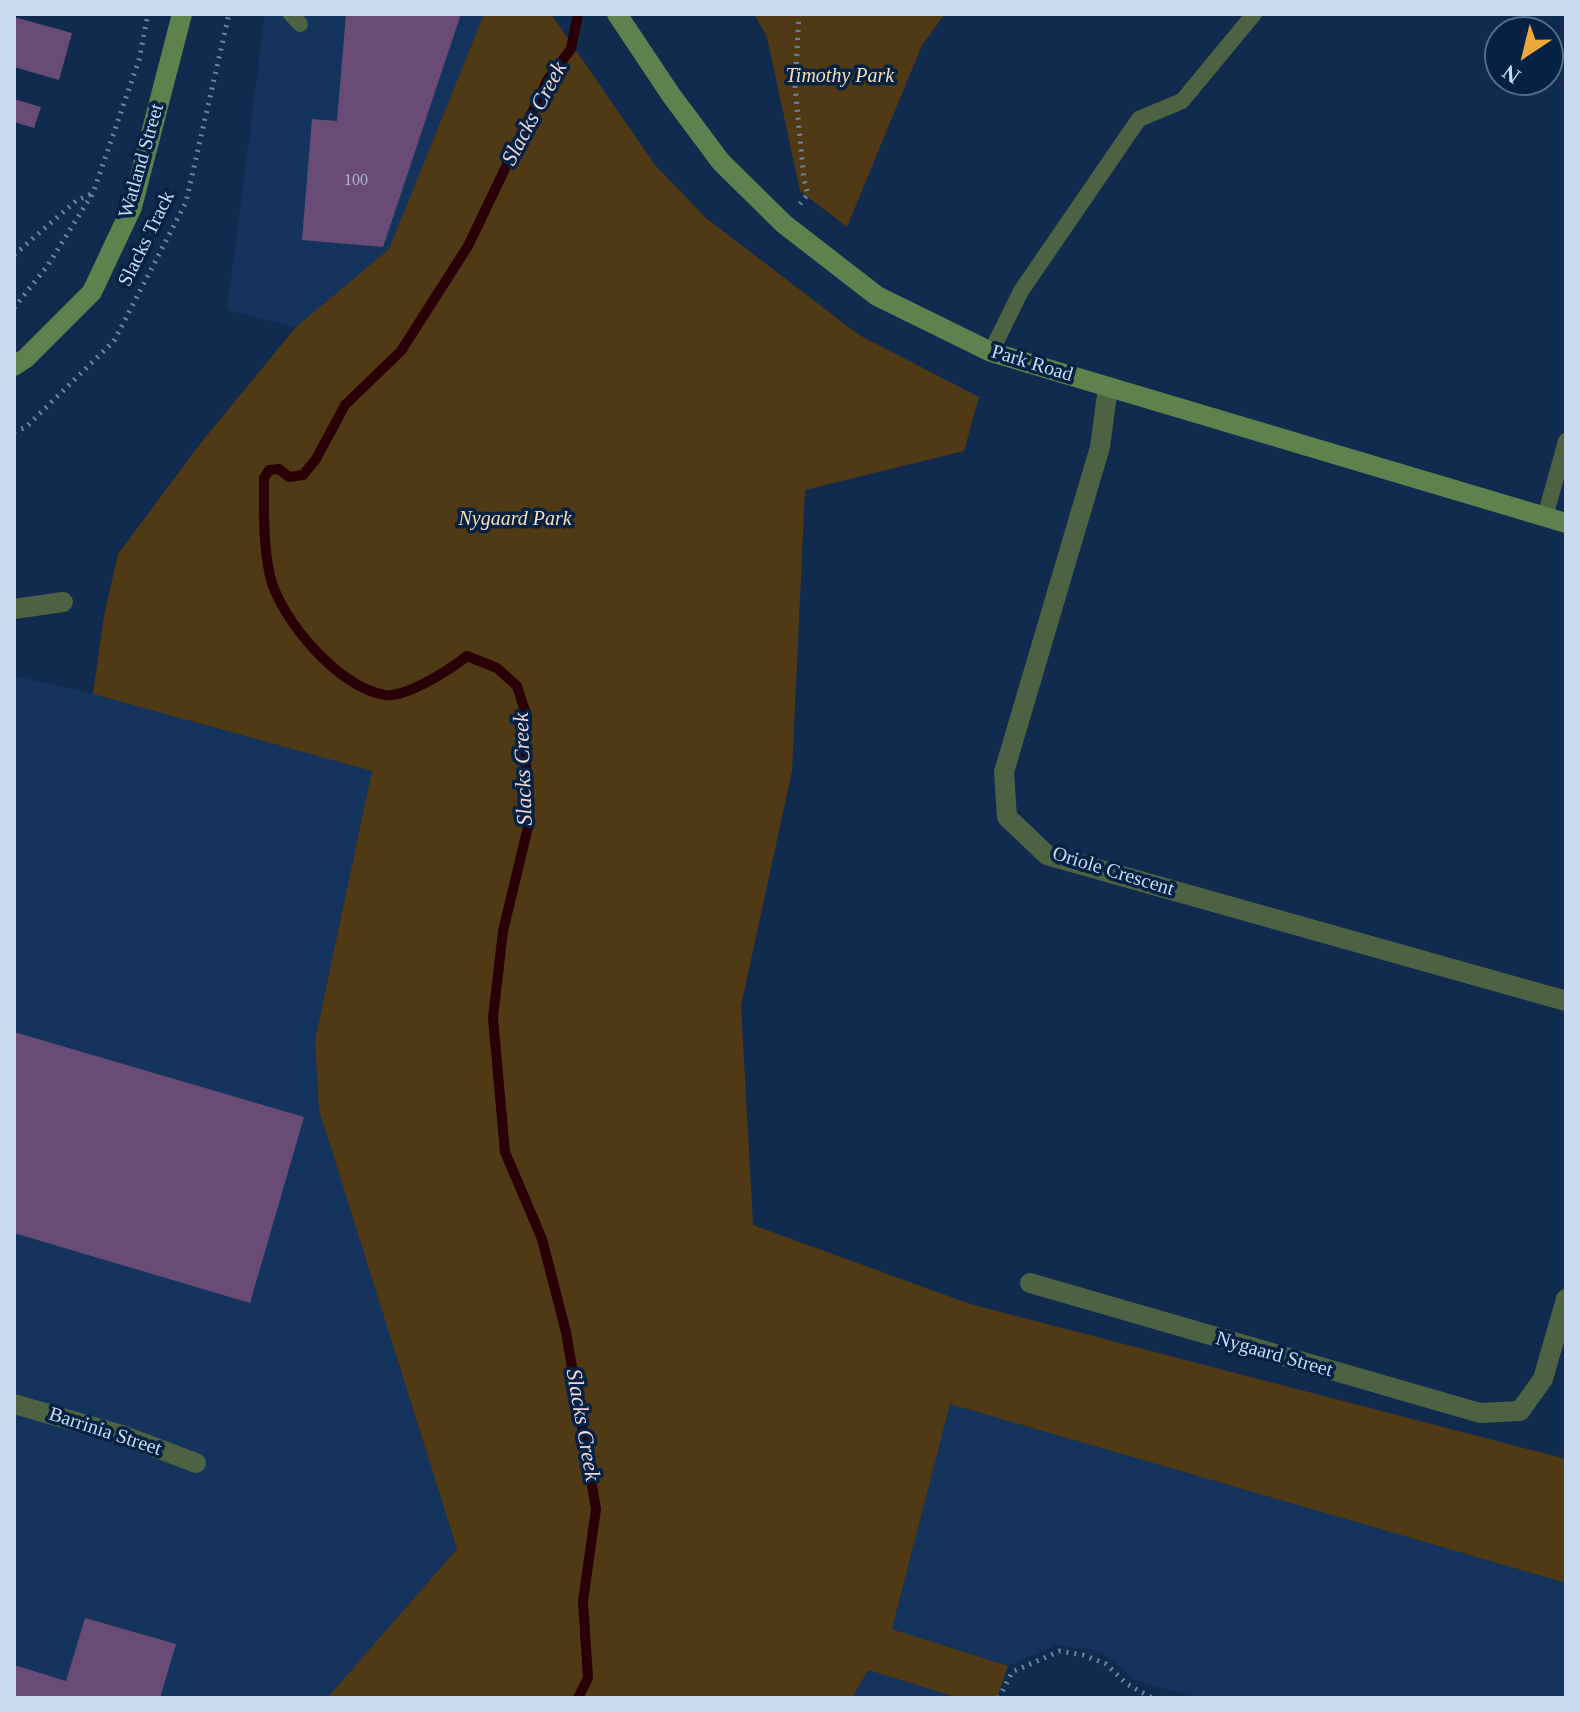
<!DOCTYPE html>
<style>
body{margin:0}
#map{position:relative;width:1580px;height:1712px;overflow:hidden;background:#102b4e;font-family:"Times New Roman",serif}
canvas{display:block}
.frame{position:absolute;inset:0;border:16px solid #c9daf1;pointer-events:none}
.north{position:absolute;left:1484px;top:16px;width:80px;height:80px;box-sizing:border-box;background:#052143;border:2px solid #536b89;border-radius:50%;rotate:215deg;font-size:22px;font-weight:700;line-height:32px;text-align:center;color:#c9daf1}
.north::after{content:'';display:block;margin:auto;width:28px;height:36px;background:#eca93a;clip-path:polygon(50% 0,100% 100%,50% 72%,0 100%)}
</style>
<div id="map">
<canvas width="1580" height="1712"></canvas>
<div class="frame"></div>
<div class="north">N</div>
</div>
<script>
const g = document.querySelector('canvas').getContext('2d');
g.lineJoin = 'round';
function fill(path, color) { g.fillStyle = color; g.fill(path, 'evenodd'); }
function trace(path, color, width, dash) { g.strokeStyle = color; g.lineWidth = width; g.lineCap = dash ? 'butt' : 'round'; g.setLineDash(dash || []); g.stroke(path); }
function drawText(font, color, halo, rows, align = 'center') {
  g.font = font + ' "Times New Roman",serif'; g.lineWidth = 7; g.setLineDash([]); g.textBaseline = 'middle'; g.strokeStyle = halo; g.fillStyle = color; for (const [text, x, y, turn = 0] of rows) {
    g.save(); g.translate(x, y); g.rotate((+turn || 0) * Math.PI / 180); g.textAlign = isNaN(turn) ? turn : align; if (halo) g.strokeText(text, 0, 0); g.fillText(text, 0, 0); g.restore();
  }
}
const built = new Path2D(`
 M265,14h219l-95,235 -93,78 -69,-17z
 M14,676l79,18 279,77 -57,269 4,70 138,439 -130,149h-313z
 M950,1404l616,179v115h-368l-63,-18 -34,-29 -44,-6 -49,21 -116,-37z
 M868,1670l91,28h-107z`);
const green = new Path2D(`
 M484,14h67l104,151 51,53 153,117 120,62 -15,54 -159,39 -13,281 -51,235 12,219 217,79 596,155v124l-616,-179 -58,225 116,37 -11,32h-38l-91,-28 -16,28h-525l130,-149 -138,-439 -4,-70 57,-269 -279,-77 11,-78 14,-62 82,-110 96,-117 93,-78z
 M754,14h191l-23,31 -75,182 -47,-36 -33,-154z`);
const stream = new Path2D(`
 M578,1698l10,-20 -5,-77 13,-92 -30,-177 -24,-93 -37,-87 -12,-134 10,-87 26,-108 -4,-77 2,-29 -10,-31 -20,-18 -30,-12c-16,13 -61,42 -82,39 -46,-7 -105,-76 -115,-119 -7,-31 -6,-66 -6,-98l5,-8 10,-1 10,8 14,-2 13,-16 29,-54 56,-54 67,-105 80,-167 23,-30 7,-35`);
const building = new Path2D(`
 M346,14h115l-78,233 -81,-7 10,-121 25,2z
 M14,17l58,16 -13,47 -45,-13z
 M14,99l27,8 -7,21 -20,-6z
 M14,1032l290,85 -54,186 -236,-70z
 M85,1618l91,26 -16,54h-146v-33l52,16z`);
const path = new Path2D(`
 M799,14l-4,72 9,94 4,14 -8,10
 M14,255l62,-54 15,-7
 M14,308l34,-43 45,-72 46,-133 9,-46
 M14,432l12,-5 88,-86 72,-139 43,-188
 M999,1698l13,-26 48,-21 23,4 23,9 21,20 25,14`);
const lane = new Path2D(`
 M291,14l9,10
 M991,352l30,-61 118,-172 43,-18 72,-87
 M1545,517l21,-76`);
const street = new Path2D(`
 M1108,387l-8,60 -96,325 3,45 40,38 519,146
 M14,609l49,-7
 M1030,1283l450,130 40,-2 23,-32 23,-80
 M14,1404l108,31 74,28`);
const secondary = new Path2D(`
 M617,14l54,81 50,67 63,62 93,72 114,56 575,171
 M14,366l12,-8 66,-66 40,-85 50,-193`);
const numberNames = [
 ["100",356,181]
];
const parkNames = [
 ["Timothy Park",840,77],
 ["Nygaard Park",515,520]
];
const streetNames = [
 ["Watland Street",142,161,-74],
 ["Slacks Track",147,239,-64],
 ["Park Road",1032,364,17],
 ["Oriole Crescent",1113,872,17],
 ["Nygaard Street",1274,1355,16],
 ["Barrinia Street",105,1432,18]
];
const waterNames = [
 ["Slacks Creek",535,114,-62],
 ["Slacks Creek",524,769,-92],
 ["Slacks Creek",582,1425,80]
];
fill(built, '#15345d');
fill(green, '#503915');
trace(stream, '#290005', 10);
fill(building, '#694c75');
trace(path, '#6e84a1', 5, [2, 6]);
trace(lane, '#4c6242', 16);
trace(street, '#4c6242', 20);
trace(secondary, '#5e814d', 20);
drawText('16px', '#b1b6d2', null, numberNames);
drawText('italic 20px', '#fbdeb5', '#052143', parkNames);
drawText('20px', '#c9daf1', '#052143', streetNames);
drawText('italic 22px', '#f2d7d7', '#052143', waterNames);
</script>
